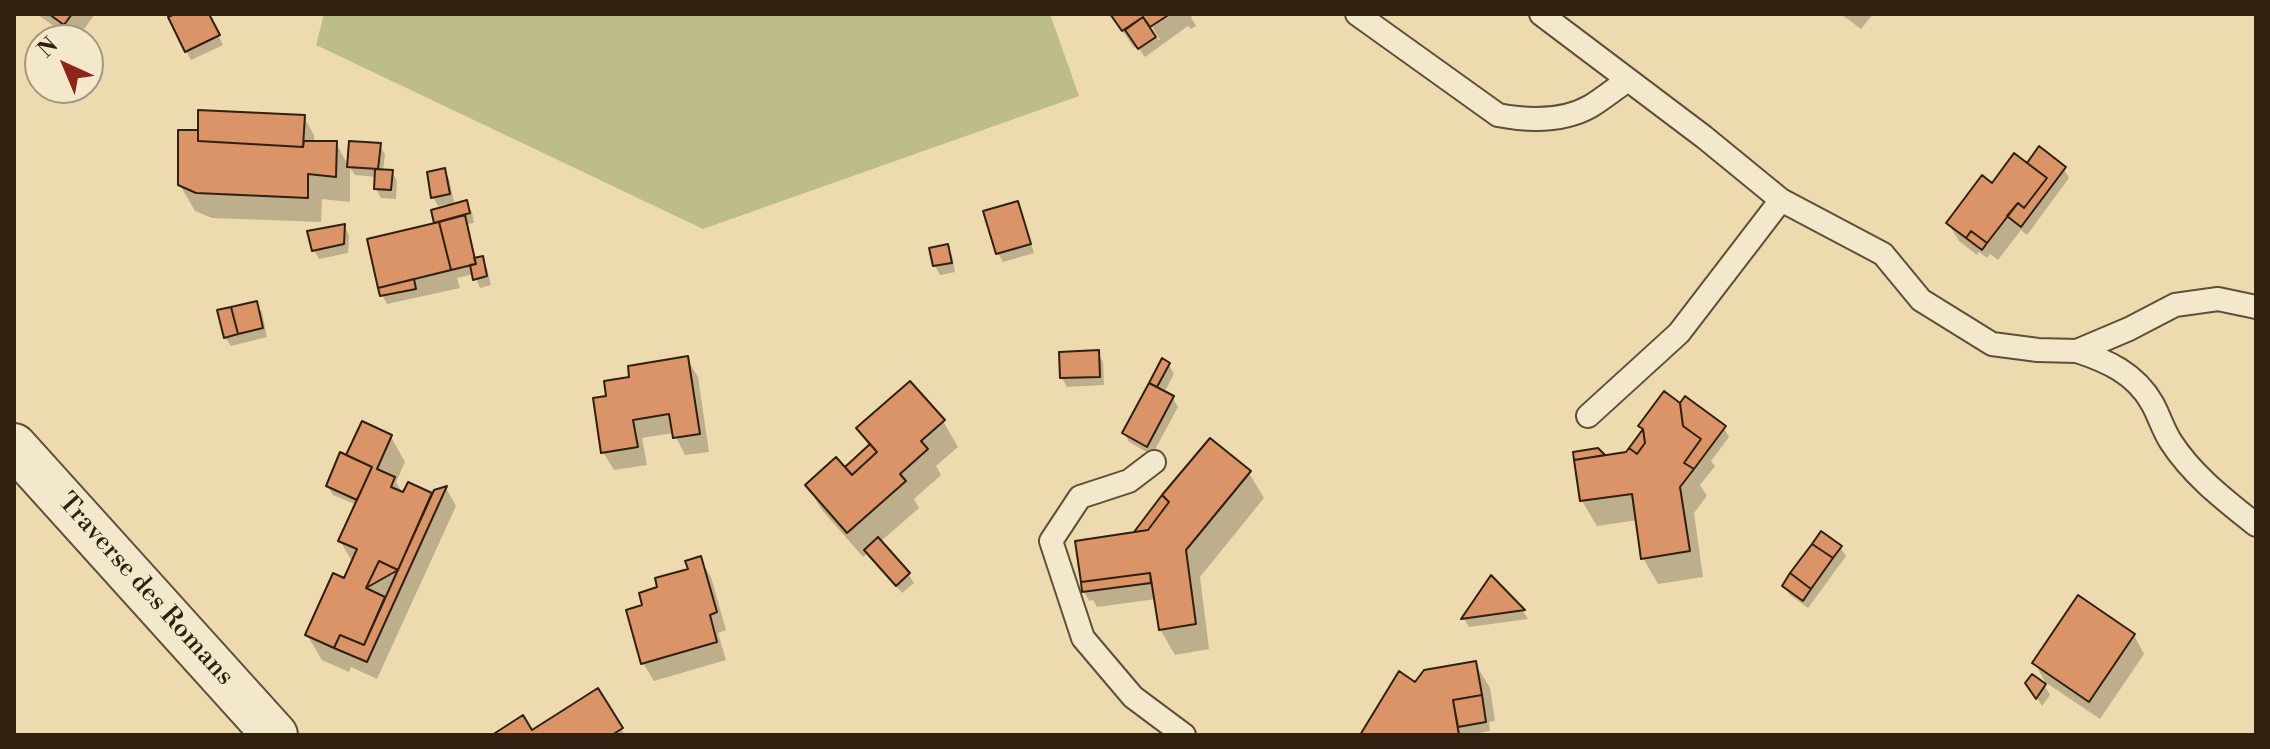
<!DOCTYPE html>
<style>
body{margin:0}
#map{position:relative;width:2270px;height:749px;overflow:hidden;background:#eddbaf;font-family:"Libre Bodoni",serif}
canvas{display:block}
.frame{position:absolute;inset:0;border:16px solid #2f2010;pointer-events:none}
.north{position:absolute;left:24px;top:24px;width:80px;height:80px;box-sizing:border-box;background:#f3e8cb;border:2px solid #a59880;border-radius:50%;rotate:316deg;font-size:22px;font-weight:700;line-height:32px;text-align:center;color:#2f2010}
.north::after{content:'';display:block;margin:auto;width:28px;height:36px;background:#8f2418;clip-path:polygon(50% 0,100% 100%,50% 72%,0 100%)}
</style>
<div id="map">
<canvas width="2270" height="749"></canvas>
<div class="frame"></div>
<div class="north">N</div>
</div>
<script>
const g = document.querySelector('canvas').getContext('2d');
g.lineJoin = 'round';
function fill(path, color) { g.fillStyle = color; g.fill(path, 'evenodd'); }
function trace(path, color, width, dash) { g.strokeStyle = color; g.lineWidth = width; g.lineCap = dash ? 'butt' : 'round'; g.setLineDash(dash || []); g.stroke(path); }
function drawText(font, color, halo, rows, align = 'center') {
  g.font = font + ' "Libre Bodoni",serif'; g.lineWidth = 7; g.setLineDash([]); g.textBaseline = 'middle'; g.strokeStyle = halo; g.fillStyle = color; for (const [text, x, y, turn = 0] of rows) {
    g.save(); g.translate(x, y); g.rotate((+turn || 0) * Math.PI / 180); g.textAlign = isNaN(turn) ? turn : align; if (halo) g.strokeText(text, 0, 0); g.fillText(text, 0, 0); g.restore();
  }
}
const green = new Path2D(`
 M324,14h726l29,82 -376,133 -387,-184z`);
const shadow = new Path2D(`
 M37,14h58l-19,26h-3z
 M180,14h28l15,31 -32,15 -5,-9z
 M1111,14h84l-4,3 5,9 -5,3 -3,-3 -43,31 -8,-11 -3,2zM1147,18l13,22h-1l-7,-7 -8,-14z
 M1841,14h32l-12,15z
 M304,117l10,18v8h22l13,24 2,-24 28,2 6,9 -2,17 9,1 5,9 -1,18 -15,-1 -5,-9 1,-12 -22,-2 -5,-7v34l-28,-3 -1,23 -109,-4 -17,-7 -15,-26 20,-53z
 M2032,169h32l5,9 -42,57 -6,-5 -23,30 -8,-6 -3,4 -8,-6 -2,3 -18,-14 -11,-18 45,-37z
 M444,170l5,9 6,27 11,-3 6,9 2,11 -6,1 8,36 6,-1 5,9 4,17 -11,3 -6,-14 -17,4 3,10 -73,16 -5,-9 54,-70 -2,-14 14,-3 -1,-4 -9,2 -5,-9z
 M1017,203l5,9 12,41 -31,9 -5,-9z
 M344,226l5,9 -1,18 -29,6 -5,-9z
 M947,246l5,9 3,17 -15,3 -5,-9z
 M256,304l6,8 5,25 -36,9 -6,-9z
 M1098,353l5,9 1,23 -37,2 -5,-9z
 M687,359l11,18 11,75 -24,3 -11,-22 -32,5 5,27 -33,5 -11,-18 5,-54 23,-19z
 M1163,361l6,4 5,9 -10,19 9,5 5,9 -26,48 -23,-13 -5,-9z
 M943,421l15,26 -22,19 5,9 -27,24 5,9 -39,34 28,32 6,9 -12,10 -34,-40 -5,4 -41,-47 -15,-25 38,-15 25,-22 -11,-19z
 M1641,426l83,2 5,9 -18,24 4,5 -15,19 7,11 -13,17 9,64 -45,7 -15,-26 -5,-38 -41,6 -15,-25 -7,-47 23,-3 6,6 23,-3 17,-23z
 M391,437l14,25 -9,20 8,14 27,-1 2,2 13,-9 10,18 -79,173 -26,-12 -2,5 -27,-12 -15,-25 38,-54 8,-18 -13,-22 17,-36 -24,-10 -5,-9 19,-29z
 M1249,473l15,25 -64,79 9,72 -34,6 -15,-26 -4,-30 -59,8 -4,-7 -4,1 -5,-9 53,-60 27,-36z
 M1840,547l6,9 -38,52 -18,-13 -6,-9z
 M700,559l11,18 15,53 -8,3 8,27 -72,21 -11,-18 1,-56 16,-18 30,-18z
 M1492,578l31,33 5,8 -59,8 -5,-8z
 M2134,635l10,19 -44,65 -55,-37 -10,-19z
 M1475,663l15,25 5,33 -6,1 1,9 -22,4h-105l52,-50z
 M2045,686l5,9 -8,11 -9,-14z
 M597,691l28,44h-129l36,-2z`);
const building = new Path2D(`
 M49,14h23l-8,11z
 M175,14h34l11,21 -35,17 -17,-35z
 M1110,14h60l-20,13 -7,-10 -21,14z
 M1143,17l13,20 -18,12 -13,-19z
 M198,110l107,5 -2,32 -105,-6z
 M178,130h20v11l105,6 1,-6h33l-1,36 -28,-3v24l-112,-5 -18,-8z
 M349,141l32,2 -3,26 -31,-2z
 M2039,146l27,21 -45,60 -14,-11 11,-13 6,5 23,-30 -20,-15z
 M2014,153l33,25 -23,30 -6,-5 -31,40 -16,-12 -5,7 -20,-15 36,-48 10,8z
 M445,168l5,26 -19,4 -4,-26z
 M375,169l18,1 -2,20 -17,-1z
 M467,200l3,13 -36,10 -3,-13z
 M1018,201l13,43 -35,10 -13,-43z
 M465,215l11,49 -25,6 -12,-48z
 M439,222l12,48 -73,18 -11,-49z
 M345,224l-1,20 -32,7 -5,-20z
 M1971,231l16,12 -5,7 -16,-12z
 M948,244l4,19 -19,3 -4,-18z
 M483,256l4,20 -14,4 -3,-15 6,-1 -2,-6z
 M414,279l2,10 -36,7 -2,-8z
 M257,301l6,27 -25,6 -7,-27z
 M231,307l7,27 -14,4 -7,-28z
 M1099,350l1,27 -40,1 -1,-26z
 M688,356l12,78 -27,4 -4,-24 -36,6 5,27 -37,6 -8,-55 13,-2 -2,-15 25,-4 -1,-11z
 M1162,358l8,5 -13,24 -8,-4z
 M910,381l35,39 -24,21 7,8 -28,25 6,7 -59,52 -42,-48 31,-28 16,18 25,-23 -21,-24z
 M1149,383l25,13 -27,51 -25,-14z
 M1664,391l16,12 3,23 18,13 -17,24 10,6 -14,18 10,64 -49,8 -9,-65 -52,7 -6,-41 52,-8 3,-4 8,6 8,-11 -2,-14 -5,-3z
 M1685,396l41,30 -32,43 -10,-6 17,-24 -18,-13 -3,-23z
 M362,421l30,14 -15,34 18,8 -4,10 12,5 5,-10 24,11 -34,77 -19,-9 -13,27 19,9 -21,48 -24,-10 -6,13 -29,-13 28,-62 11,5 13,-29 -19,-8 34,-74 -26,-12z
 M1643,429l2,14 -8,11 -8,-6z
 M1210,438l41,33 -65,79 10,74 -37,6 -9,-57 -69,9 -6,-41 73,-11 21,-28 -7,-7z
 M870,444l7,8 -25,23 -7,-8z
 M1598,448l7,7 -31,5 -1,-8z
 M340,452l32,15 -15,33 -31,-14z
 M447,486l-80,176 -33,-14 6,-13 24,10 70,-155z
 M1162,495l7,7 -21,28 -14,2z
 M1821,531l21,15 -9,12 -21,-14z
 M878,537l32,36 -14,13 -32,-36z
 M1812,544l21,14 -22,31 -21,-16z
 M701,556l16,56 -7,3 7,27 -76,22 -15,-54 16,-5 -3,-12 18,-6 -2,-9 33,-9 -3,-8z
 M379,561l19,9 -32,18z
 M1150,573l1,10 -69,9 -1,-10z
 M1790,573l21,16 -8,12 -21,-15z
 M1491,575l34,35 -64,9z
 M2078,595l57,39 -46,68 -57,-39z
 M1476,661l6,34 -29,5 6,35h-99l39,-64 16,11 9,-12z
 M2032,674l14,10 -10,15 -11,-16z
 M598,688l25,40 -11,7h-120l31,-20 9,15z
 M1482,695l4,27 -28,5 -5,-27z`);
const service = new Path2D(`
 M1357,14l141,101c31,6 65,7 93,-9 13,-8 25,-18 37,-26
 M1541,14l163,123 77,63 102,54 38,46 71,44 46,6 39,1 52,-22 46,-24 43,-6 38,8
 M2077,351c30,10 58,22 75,52 7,12 11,27 19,39 22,34 54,58 85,83
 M1588,416l91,-83 102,-133
 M1154,462l-25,19 -49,16 -29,44 32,97 50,59 51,38`);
const minor = new Path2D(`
 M14,446l261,289`);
const streetNames = [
 ["Traverse des Romans",145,590,48]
];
fill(green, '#bdbe87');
fill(shadow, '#0003');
fill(building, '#db9467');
trace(building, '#2f2010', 2);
trace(service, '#5e4f38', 26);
trace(minor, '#5e4f38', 48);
trace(service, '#f3e8cb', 22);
trace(minor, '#f3e8cb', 44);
drawText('26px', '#2f2010', '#f3e8cb', streetNames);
</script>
